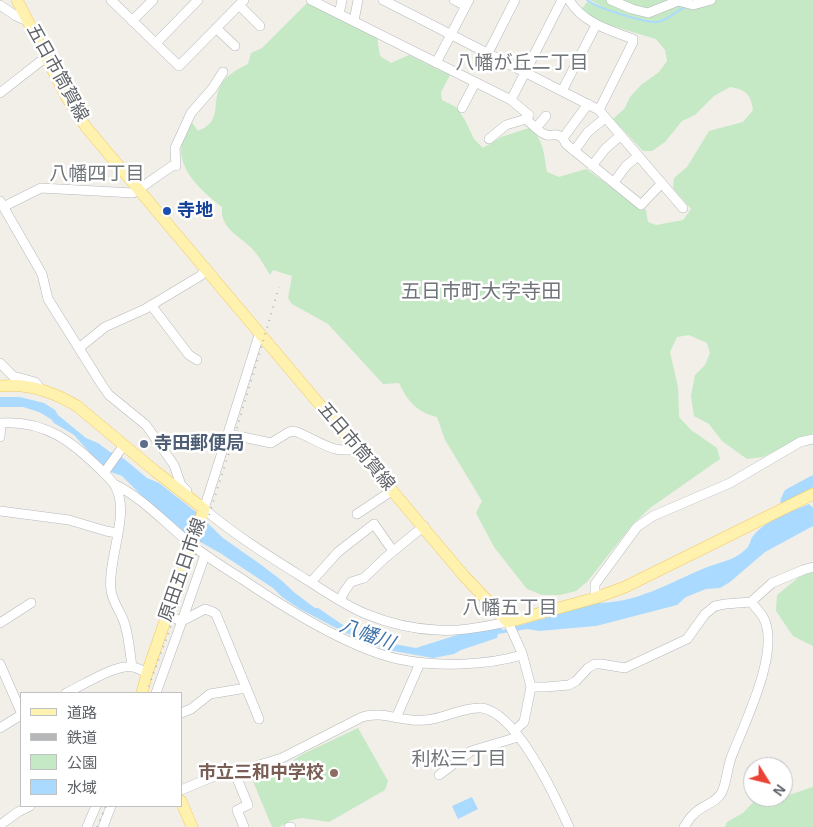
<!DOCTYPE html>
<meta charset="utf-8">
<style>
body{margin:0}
#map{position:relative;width:813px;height:827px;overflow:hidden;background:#f1efe8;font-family:Helvetica,"Noto Sans JP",sans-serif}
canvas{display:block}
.legend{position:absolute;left:20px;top:692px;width:162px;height:115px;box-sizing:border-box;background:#fff;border:1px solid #bfc1c3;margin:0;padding:6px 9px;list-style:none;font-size:15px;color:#5f6368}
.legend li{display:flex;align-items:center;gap:10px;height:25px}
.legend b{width:25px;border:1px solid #bfc1c3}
.north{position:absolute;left:743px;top:757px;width:50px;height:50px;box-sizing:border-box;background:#fff;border:1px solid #bfc1c3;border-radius:50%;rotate:126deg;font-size:14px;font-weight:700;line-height:20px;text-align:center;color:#5f6368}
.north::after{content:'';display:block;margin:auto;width:18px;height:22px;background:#ea4335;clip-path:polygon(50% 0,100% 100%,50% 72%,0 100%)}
</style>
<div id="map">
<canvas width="813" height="827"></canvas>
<ul class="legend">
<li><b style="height:6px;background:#fff2af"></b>道路</li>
<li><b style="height:6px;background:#b6b7b8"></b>鉄道</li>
<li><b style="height:14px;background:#c5e8c5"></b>公園</li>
<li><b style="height:14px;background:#aadaff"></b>水域</li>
</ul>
<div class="north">N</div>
</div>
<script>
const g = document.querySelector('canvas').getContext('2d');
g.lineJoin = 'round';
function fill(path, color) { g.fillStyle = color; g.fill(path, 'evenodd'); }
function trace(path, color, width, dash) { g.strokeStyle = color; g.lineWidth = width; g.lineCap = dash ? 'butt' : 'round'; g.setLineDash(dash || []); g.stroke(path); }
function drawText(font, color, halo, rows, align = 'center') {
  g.font = font + ' Helvetica,"Noto Sans JP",sans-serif'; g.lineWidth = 5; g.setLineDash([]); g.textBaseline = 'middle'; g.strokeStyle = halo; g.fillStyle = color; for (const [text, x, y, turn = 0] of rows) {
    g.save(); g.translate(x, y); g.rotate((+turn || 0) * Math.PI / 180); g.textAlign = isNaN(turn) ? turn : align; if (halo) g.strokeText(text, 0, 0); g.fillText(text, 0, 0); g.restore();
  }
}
const green = new Path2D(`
 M590,0h223v434l-12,4 -38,19 -16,2 -25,-18 -13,-17 -15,-8 -3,-20 4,-21 10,-10 5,-12 -3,-10 -18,-8 -12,2 -7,15 8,35 1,30 12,13 26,18 3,11 -70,49 -18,17 -45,57 -11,9 -16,4h-18l-15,-6 -33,-42 -18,-34 6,-12 -37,-61 -8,-23c-20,-5 -29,-15 -38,-34l-16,1 -55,-60 -36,-20 -4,-6 4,-22 -19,-6 -3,5c-5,-8 -9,-16 -15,-23 -13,-16 -35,-21 -33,-45 -29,-23 -56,-49 -31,-86l7,10c24,-10 14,-24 21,-42 4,-13 18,-19 29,-25l3,-11 11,-5 46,-46 69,35 3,19 11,7 18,-8 41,20 -9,17 1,8 14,7 9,13 9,19 9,9 18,-11 28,-9c15,10 15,28 18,44l12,5 27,-8 55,39 5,2 2,12 8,3 27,-5 8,-11 -18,-21 1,-10 13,-11 22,-36 34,-9 10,-12c-2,-16 -7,-20 -23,-23l-16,9 -19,19 -13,6 -17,21 -13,9h-9l-30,-32 12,-11 5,-11 11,-12 18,-13 8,-11 -2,-11 -9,-11 -61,-18 -14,-11 6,-8 12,5 2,-1z
 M813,572v74l-20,-10 -17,-25 1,-16 22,-18z
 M358,728l30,53 -3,9 -56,32 -27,-4 -10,2 -13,7h-7l-22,-53 34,-8 19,-12z
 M813,787v40h-88l2,-5 16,-9 15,-16h25z`);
const water = new Path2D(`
 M0,397h20l24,6 11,7 3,5 28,23 12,5 12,9 7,1 30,25 12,5 37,29 27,26 37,26 21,16 14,13 20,15h3l25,17 24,10 21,8 28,5 44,-14 39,-7 4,3 94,-27c40,0 72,-20 108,-35 14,-6 29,-7 41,-19 4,-3 4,-9 7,-13 14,-17 37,-24 56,-32l4,4v18l-48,26 -35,30 -10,6 -14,1 -20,8 -9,8 -81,21 -57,5 -12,-2 -29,5 -1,4 -36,12 -7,4 -21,4 -45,-8 -20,-7 -28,-13 -40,-21 -18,-12 -9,-9 -53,-35 -34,-19 -31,-25 -33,-33 -11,-4 -13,-10 -24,-27 -20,-12 -3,-4 -12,-7 -16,-5h-23z
 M472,797l6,12 -20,10 -6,-13z`);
const stream = new Path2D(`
 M587,0c10,8 58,23 70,22 10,-1 19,-11 28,-15`);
const river = new Path2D(`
 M786,501l3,-7 24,-13`);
const minor = new Path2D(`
 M111,0l68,66 65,-66
 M311,0l200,100 18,15 -3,4c5,4 14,15 21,16 9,1 7,-3 16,3
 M383,0l216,110 84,98
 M454,0l12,6
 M569,0c14,23 40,30 64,39v3l-34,68
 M611,0l21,9 16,4 30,-12 15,4 18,-5
 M0,5l16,11 11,5
 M239,5l21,21
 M339,14l3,-14
 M132,21l21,-21
 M354,21l4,-21
 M216,28l19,18
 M156,43l42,-43
 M488,53l27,-53
 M436,63l33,-63
 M562,91l34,-66
 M0,93l46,-36
 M511,100l51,-100
 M588,104l-25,34 3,6 75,61 21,-22
 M462,108l13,-25
 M536,128l10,-12
 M489,139l17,-14 20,-6
 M574,151l14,-19 17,-14
 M592,166l13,-17 16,-14
 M614,182l12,-16 12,-10
 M0,201l42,73 6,25 54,86 7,10 37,30 28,40 7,20 6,6
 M3,207l38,-19 92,5 6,-4 33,-23h4l-1,-18 16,-35 21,-24 11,-17
 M151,305l38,50 8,5
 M260,332l-56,177c32,27 68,49 103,71 19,12 39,26 59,34 22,9 47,15 71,16 24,2 48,-4 71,-8l14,31 9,34 -7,35 -10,9
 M79,348l26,-21 40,-18 55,-33 7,-7
 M0,363l13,13 22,6 7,8
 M0,423c46,-3 73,19 104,50
 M229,434l42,9 18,-11 5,-1c20,6 42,27 63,16
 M0,437l1,-14
 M124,445l-20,28c3,3 7,7 10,11 18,28 -7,74 -3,106 1,12 11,23 14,35 4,13 5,28 7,42
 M114,484c29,14 53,41 78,61 16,13 33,23 50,34 43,29 106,69 156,80 37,8 87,7 124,-4
 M0,511l69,9 37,11 11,2
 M357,514l36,-24
 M311,582l27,-30 36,-28 19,27
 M595,598v-14l42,-57 16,-11 77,-33 70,-41 13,-3
 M340,600l4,-8 7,-10 13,-4 21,-20 39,-32
 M182,621l23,-12 8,3 3,2 43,105
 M182,621l23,-66
 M0,623l31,-20
 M0,664l21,48
 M531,687h15l23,-2 7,-4 12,-13 7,-4h6l24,4 62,-29 18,-25 10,-8 10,-2 26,-2 21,-19 31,-13 10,-3
 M66,693c16,-7 49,-29 66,-26 5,0 10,4 15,6
 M156,693l26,-72 -15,-5
 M181,713l10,-4 19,-15 36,-6
 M396,718l24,-55
 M0,728l21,-13
 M234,771l14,34 -11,5 7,17
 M439,775l32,-24 47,-14
 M181,790l41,-17 27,-5 33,-10 80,-41c21,-7 41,6 63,3 19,-1 37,-13 56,-12 35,3 75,90 88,119
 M0,825l18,-13 12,-6
 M87,827l9,-21
 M103,827l8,-21
 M289,827h2
 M684,827c3,-4 5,-9 9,-12 8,-10 23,-11 29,-23 5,-11 5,-23 9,-34 12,-32 51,-108 32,-141 -3,-5 -8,-10 -12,-15`);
const major = new Path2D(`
 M17,0l50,98 19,29 378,449 44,46 87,-24 30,-11 188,-93
 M0,386c27,-3 54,6 77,20l78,65 49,38 -57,164 -5,20
 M181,801l11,26`);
const rail = new Path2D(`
 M146,693c51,-133 93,-269 133,-406
 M97,827l9,-21`);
const markers = [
 [167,211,5,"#1a4fb4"],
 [144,444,5,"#5c6f8a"],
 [334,773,5,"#8d6e63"]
];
const streetNames = [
 ["五日市筒賀線",57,73,61],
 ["五日市筒賀線",356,447,50],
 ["原田五日市線",183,570,-71]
];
const transitNames = [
 ["寺地",177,211]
];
const serviceNames = [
 ["寺田郵便局",154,444]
];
const educationNames = [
 ["市立三和中学校",324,773]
];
const neighbourhoodNames = [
 ["八幡が丘二丁目",522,64],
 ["八幡四丁目",97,175],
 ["八幡五丁目",510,609],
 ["利松三丁目",459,760]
];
const waterNames = [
 ["八幡川",367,635,20]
];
const quarterNames = [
 ["五日市町大字寺田",481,292]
];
fill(green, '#c5e8c5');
fill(water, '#aadaff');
trace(stream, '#aadaff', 2);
trace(river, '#aadaff', 11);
trace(minor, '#b5b8bc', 10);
trace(major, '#f2c960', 12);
trace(minor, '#fff', 9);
trace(major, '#fff2af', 11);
trace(rail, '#b6b7b8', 2, [1, 6]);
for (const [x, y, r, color] of markers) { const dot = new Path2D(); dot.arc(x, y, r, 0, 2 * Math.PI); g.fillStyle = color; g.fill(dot); trace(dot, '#fff', 2); }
drawText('18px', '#5f6368', '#fff', streetNames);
drawText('bold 18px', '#164399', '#fff', transitNames, 'left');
drawText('bold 18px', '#4e5e75', '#fff', serviceNames, 'left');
drawText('bold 18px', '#785e54', '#fff', educationNames, 'right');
drawText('19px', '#70757a', '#fff', neighbourhoodNames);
drawText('italic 19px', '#4174aa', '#fff', waterNames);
drawText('20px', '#70757a', '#fff', quarterNames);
</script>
